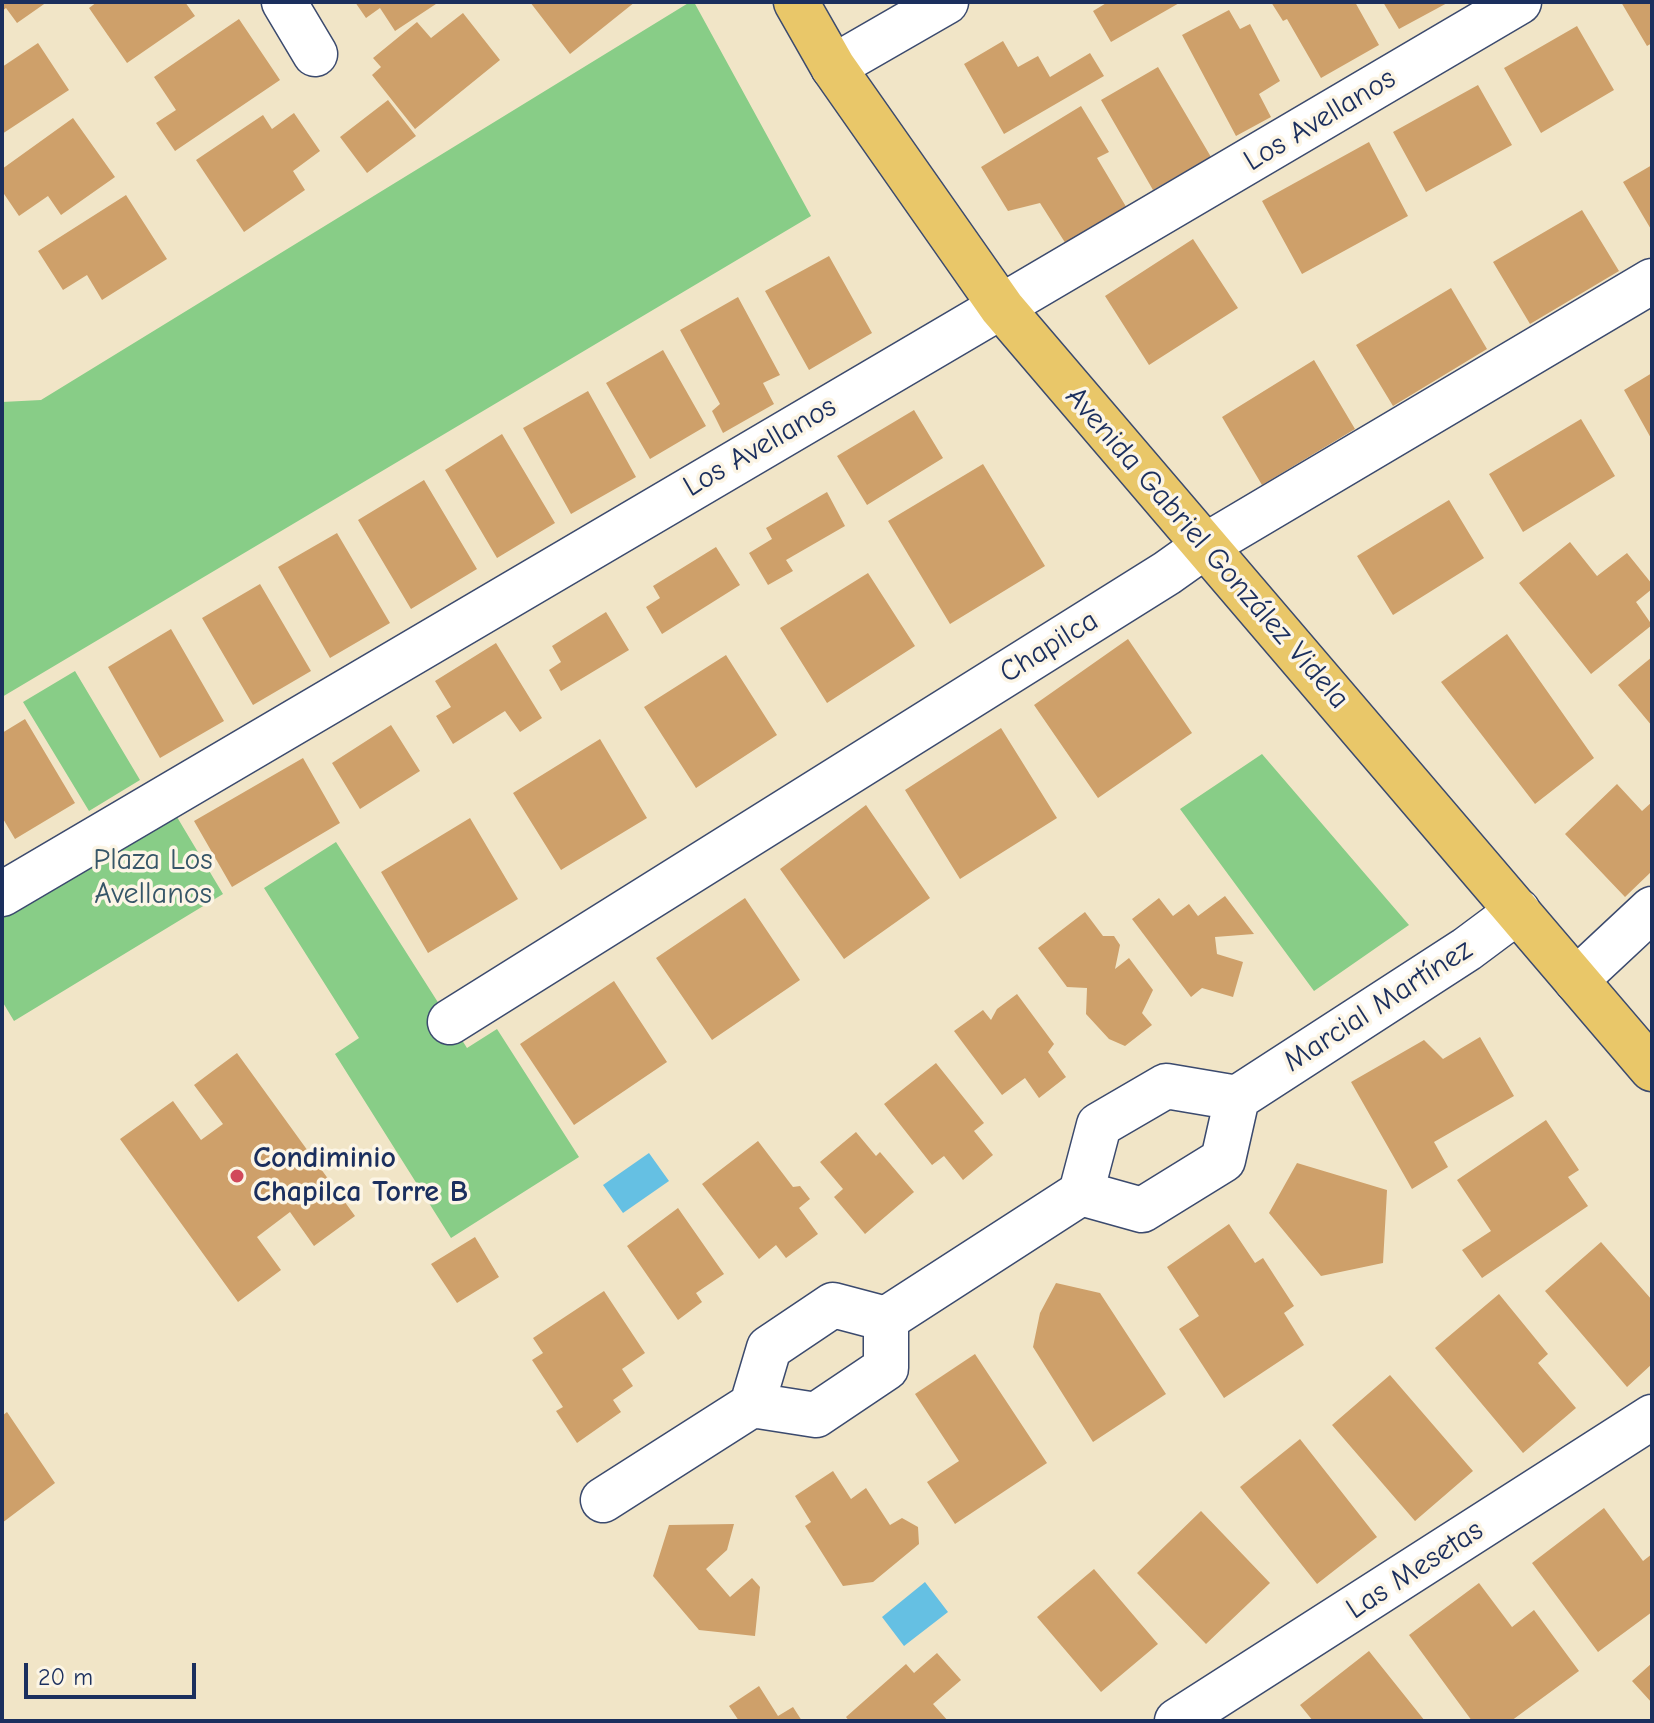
<!DOCTYPE html>
<meta charset="utf-8">
<style>
body{margin:0}
#map{position:relative;width:1654px;height:1723px;overflow:hidden;background:#f1e5c7;font-family:"Comic Neue",sans-serif}
canvas{display:block}
.frame{position:absolute;inset:0;border:4px solid #1b2f5e;pointer-events:none}
.scale{position:absolute;left:24px;top:1663px;width:172px;height:36px;box-sizing:border-box;border:4px solid #1b2f5e;border-top:0;padding-left:10px;font-size:24px;line-height:28px;white-space:nowrap;color:#1b2f5e;-webkit-text-stroke:6px #fcf5e5;paint-order:stroke}
</style>
<div id="map">
<canvas width="1654" height="1723"></canvas>
<div class="frame"></div>
<div class="scale">20 m</div>
</div>
<script>
const g = document.querySelector('canvas').getContext('2d');
g.lineJoin = 'round';
function fill(path, color) { g.fillStyle = color; g.fill(path, 'evenodd'); }
function trace(path, color, width, dash) { g.strokeStyle = color; g.lineWidth = width; g.lineCap = dash ? 'butt' : 'round'; g.setLineDash(dash || []); g.stroke(path); }
function drawText(font, color, halo, rows, align = 'center') {
  g.font = font + ' "Comic Neue",sans-serif'; g.lineWidth = 7; g.setLineDash([]); g.textBaseline = 'middle'; g.strokeStyle = halo; g.fillStyle = color; for (const [text, x, y, turn = 0] of rows) {
    g.save(); g.translate(x, y); g.rotate((+turn || 0) * Math.PI / 180); g.textAlign = isNaN(turn) ? turn : align; if (halo) g.strokeText(text, 0, 0); g.fillText(text, 0, 0); g.restore();
  }
}
const green = new Path2D(`
 M690,2h4l117,214 -809,481v-295l39,-2z
 M75,671l65,109 -51,31 -66,-109z
 M1262,754l147,171 -95,66 -134,-182z
 M171,807l52,87 -209,127 -12,-20v-90z
 M336,842l131,206 30,-19 82,128 -128,81 -116,-184 24,-16 -95,-150z`);
const water = new Path2D(`
 M649,1153l20,28 -46,32 -20,-28z
 M925,1582l23,30 -44,34 -22,-29z`);
const building = new Path2D(`
 M2,2h45l-30,21 -11,-15 -4,3z
 M97,2h88l10,14 -68,47 -38,-55z
 M355,2h84l-44,29 -15,-23 -14,10z
 M530,2h105l-65,52z
 M1108,2h73l-70,40 -18,-31z
 M1271,2h84l24,43 -58,33 -34,-59 -4,2z
 M1383,2h66l-50,27z
 M1621,2h31v41l-5,3z
 M1229,10l11,19 10,-5 30,57 -21,13 12,23 -35,19 -54,-101z
 M463,13l37,47 -85,69 -43,-54 9,-8 -8,-9 44,-36 14,16z
 M239,19l41,61 -105,71 -19,-28 20,-13 -22,-33z
 M1577,26l37,64 -73,43 -37,-65z
 M1003,41l15,26 20,-11 12,21 40,-24 14,23 -100,58 -40,-70z
 M38,43l31,47 -67,44v-67z
 M1158,67l53,90 -58,33 -52,-90z
 M1478,85l34,60 -86,47 -33,-60z
 M388,100l28,36 -49,37 -27,-36z
 M1081,106l28,46 -12,6 34,57 -60,37 -31,-49 -32,8 -27,-44z
 M294,113l26,38 -27,20 12,19 -61,42 -48,-72 67,-45 9,14z
 M73,118l42,59 -54,38 -13,-19 -29,20 -17,-25v-22z
 M1369,142l39,74 -106,58 -40,-73z
 M1652,165v66l-29,-49z
 M126,195l41,64 -65,41 -15,-25 -24,15 -25,-39z
 M1582,210l37,61 -89,53 -37,-62z
 M1193,239l45,69 -89,57 -44,-69z
 M829,256l43,77 -63,37 -44,-79z
 M1451,288l36,61 -94,57 -37,-61z
 M738,297l42,78 -17,8 11,21 -51,29 -11,-22 8,-7 -40,-74z
 M663,350l43,76 -56,33 -44,-76z
 M1314,360l41,69 -93,56 -40,-68z
 M1652,373v67l-28,-50z
 M588,391l48,86 -65,37 -48,-86z
 M914,410l29,48 -76,47 -30,-49z
 M1581,419l34,57 -92,56 -34,-58z
 M502,434l53,89 -58,35 -52,-88z
 M983,464l62,102 -95,58 -62,-103z
 M424,480l53,89 -66,40 -53,-89z
 M827,492l18,34 -59,34 7,11 -25,14 -19,-32 23,-14 -6,-11z
 M1449,500l35,58 -91,57 -36,-59z
 M337,533l53,90 -60,35 -52,-91z
 M1570,542l27,34 30,-23 25,31v5l-16,13 16,23 -61,49 -72,-91z
 M716,547l24,38 -78,49 -16,-27 14,-9 -7,-12z
 M868,573l47,73 -88,57 -47,-75z
 M260,584l51,87 -58,34 -51,-87z
 M606,612l23,38 -68,41 -12,-21 12,-8 -9,-16z
 M171,629l53,92 -64,37 -52,-91z
 M1507,634l87,124 -59,46 -94,-122z
 M1128,639l64,94 -94,65 -64,-93z
 M496,643l46,75 -22,14 -15,-21 -52,33 -17,-28 15,-9 -16,-26z
 M726,655l51,80 -81,53 -52,-81z
 M1652,657v69l-34,-41z
 M25,719l50,84 -60,36 -13,-22v-84z
 M391,725l29,46 -60,38 -28,-46z
 M1001,728l56,90 -97,61 -55,-89z
 M600,739l47,79 -86,52 -48,-77z
 M303,758l37,65 -108,64 -38,-66z
 M1617,784l25,27 10,-9v69l-27,26 -60,-63z
 M866,805l64,93 -86,61 -64,-90z
 M470,818l48,81 -90,54 -47,-81z
 M1225,896l29,38 -39,3 2,17 26,8 -10,35 -31,-9 -11,9 -59,-78 27,-21 14,18 16,-12 9,12z
 M745,898l55,82 -88,60 -56,-82z
 M1085,912l18,24h11l6,9 -5,24 14,-11 24,32 -11,23 10,12 -27,21 -16,-7 -23,-25 1,-26 -20,-1 -29,-39z
 M614,981l53,81 -93,63 -54,-81z
 M1017,994l37,50 -6,8 18,25 -27,21 -14,-20 -23,17 -48,-64 29,-21 8,10 6,-11z
 M1480,1037l34,59 -80,46 14,25 -36,22 -61,-107 73,-42 19,19z
 M237,1053l118,163 -41,30 -24,-34 -33,25 24,33 -43,32 -118,-163 53,-38 28,39 22,-16 -29,-39z
 M936,1063l48,60 -10,8 19,24 -30,25 -19,-24 -12,9 -48,-61z
 M1546,1120l33,50 -11,7 20,29 -106,72 -20,-28 29,-19 -34,-51z
 M856,1132l20,24 4,-4 34,40 -49,42 -31,-37 9,-8 -23,-27z
 M758,1141l35,46 7,-1 10,13 -11,9 19,26 -32,24 -10,-13 -17,14 -57,-75z
 M1297,1163l90,27 -4,73 -62,13 -52,-63z
 M678,1208l46,66 -28,19 6,9 -24,18 -51,-74z
 M1229,1224l26,39 8,-5 31,48 -10,7 20,32 -80,53 -45,-69 20,-13 -32,-49z
 M475,1237l24,40 -42,26 -26,-39z
 M1601,1242l51,58v64l-25,23 -82,-96z
 M1056,1283l44,10 66,101 -73,48 -60,-95 7,-34z
 M604,1291l41,62 -23,16 11,17 -20,14 8,12 -44,31 -21,-32 7,-4 -31,-47 11,-7 -10,-15z
 M1499,1294l49,60 -10,9 38,45 -53,45 -88,-105z
 M975,1354l72,109 -92,61 -28,-42 32,-21 -44,-67z
 M1390,1375l83,96 -58,50 -83,-96z
 M7,1412l48,71 -53,40v-107z
 M1300,1439l77,98 -60,47 -77,-97z
 M833,1471l18,28 15,-11 24,37 12,-7 16,9 1,17 -46,38 -30,4 -38,-60 6,-4 -16,-26z
 M1604,1508l39,53 9,-7v58l-54,40 -66,-89z
 M1201,1511l69,72 -64,61 -69,-71z
 M734,1524l-7,26 -21,19 24,28 22,-19 8,9 -5,49 -56,-6 -46,-54 16,-51z
 M1094,1569l64,75 -57,48 -64,-75z
 M1479,1583l33,44 22,-17 45,61 -68,50h-39l-63,-86z
 M1369,1651l56,70h-112l-13,-16z
 M937,1653l24,27 -28,24 15,17h-99l-3,-4 60,-53 8,9z
 M1652,1663v40l-20,-22z
 M759,1686l19,30 15,-9 9,14h-63l-10,-15z`);
const minor = new Path2D(`
 M284,2l31,52
 M833,67l113,-65
 M2,894l1517,-892
 M1576,980l76,-71
 M450,1022l717,-449 38,-27 447,-265
 M1081,1193l61,17 81,-50 14,-62
 M752,1405l64,10 70,-47v-49
 M603,1500l149,-95 17,-57 64,-43 53,14 195,-126 18,-68 67,-39 71,12 230,-149 51,-38
 M1177,1721l475,-304`);
const primary = new Path2D(`
 M796,2l37,65 169,241 650,761`);
const markers = [
 [237,1176,8,"#d1495b"]
];
const streetNames = [
 ["Los Avellanos",1320,120,-31],
 ["Los Avellanos",760,447,-30],
 ["Avenida Gabriel González Videla",1207,548,49],
 ["Chapilca",1049,647,-32],
 ["Marcial Martínez",1378,1006,-33],
 ["Las Mesetas",1415,1570,-33]
];
const parkNames = [
 ["Plaza Los",153,861],
 ["Avellanos",153,895]
];
const poiNames = [
 ["Condiminio",253,1159],
 ["Chapilca Torre B",253,1193]
];
fill(green, '#88cd87');
fill(water, '#65c0e3');
fill(building, '#cea06a');
trace(minor, '#3b4a6e', 47);
trace(primary, '#3b4a6e', 47);
trace(minor, '#fff', 44);
trace(primary, '#e9c769', 44);
for (const [x, y, r, color] of markers) { const dot = new Path2D(); dot.arc(x, y, r, 0, 2 * Math.PI); g.fillStyle = color; g.fill(dot); trace(dot, '#fcf5e5', 3); }
drawText('30px', '#1b2f5e', '#fcf5e5', streetNames);
drawText('30px', '#365668', '#fcf5e5', parkNames);
drawText('bold 30px', '#1b2f5e', '#fcf5e5', poiNames, 'left');
</script>
